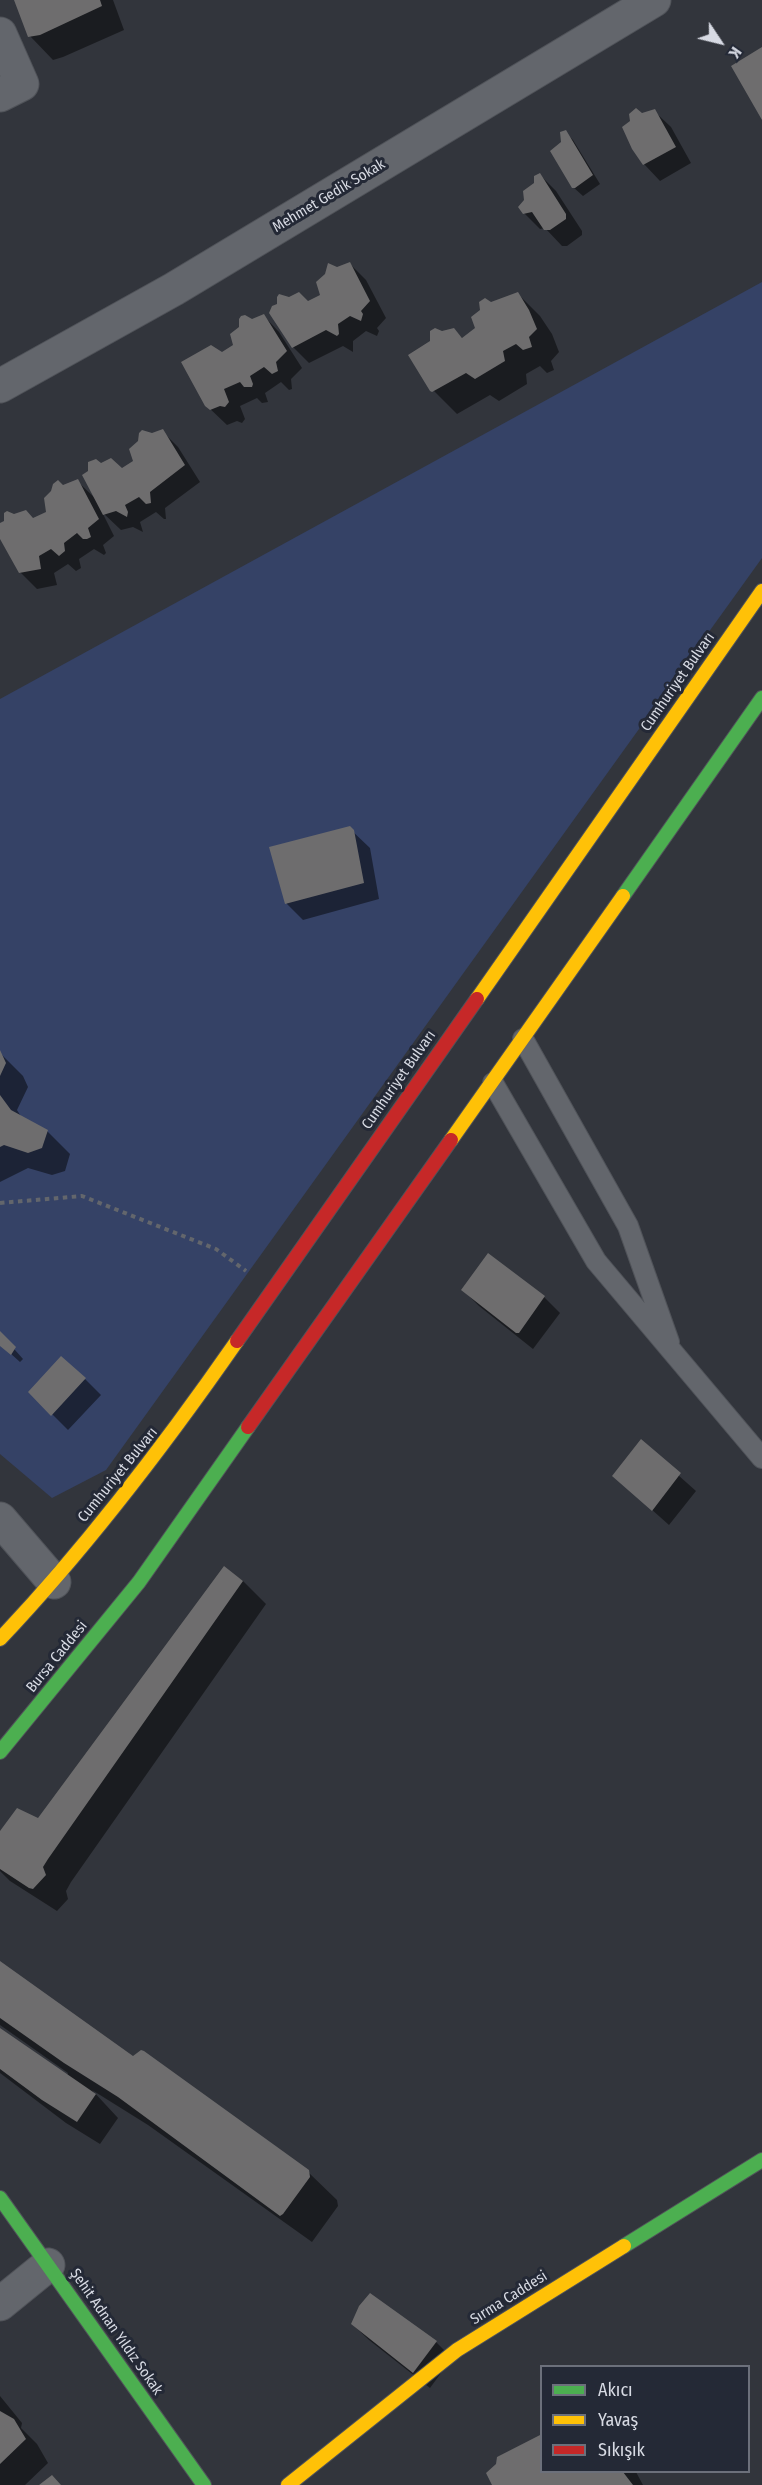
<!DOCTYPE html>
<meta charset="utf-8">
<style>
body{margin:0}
#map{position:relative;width:762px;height:2485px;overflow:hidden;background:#32353c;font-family:"Fira Sans Condensed",sans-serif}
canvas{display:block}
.legend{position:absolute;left:540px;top:2365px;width:210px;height:108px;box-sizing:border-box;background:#242936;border:2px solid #6c707b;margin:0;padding:8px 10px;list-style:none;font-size:18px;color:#d7dae3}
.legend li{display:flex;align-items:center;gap:12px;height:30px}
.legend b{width:30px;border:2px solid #6c707b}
.north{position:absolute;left:690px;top:12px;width:60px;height:60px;-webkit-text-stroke:4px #242936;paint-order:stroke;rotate:125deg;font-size:16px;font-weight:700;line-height:24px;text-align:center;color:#d7dae3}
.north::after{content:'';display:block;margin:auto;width:21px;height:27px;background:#d7dae3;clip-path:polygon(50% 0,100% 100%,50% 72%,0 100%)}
</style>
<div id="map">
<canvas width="762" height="2485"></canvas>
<ul class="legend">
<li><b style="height:8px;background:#4caf50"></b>Akıcı</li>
<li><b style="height:8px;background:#ffc107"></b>Yavaş</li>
<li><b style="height:8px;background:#c62828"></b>Sıkışık</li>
</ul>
<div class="north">K</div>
</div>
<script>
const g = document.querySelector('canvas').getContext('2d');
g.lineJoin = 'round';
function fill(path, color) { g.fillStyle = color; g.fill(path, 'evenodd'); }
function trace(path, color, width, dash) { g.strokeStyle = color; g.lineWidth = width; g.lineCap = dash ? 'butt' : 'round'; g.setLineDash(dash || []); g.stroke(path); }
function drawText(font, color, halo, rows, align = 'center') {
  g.font = font + ' "Fira Sans Condensed",sans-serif'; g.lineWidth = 6; g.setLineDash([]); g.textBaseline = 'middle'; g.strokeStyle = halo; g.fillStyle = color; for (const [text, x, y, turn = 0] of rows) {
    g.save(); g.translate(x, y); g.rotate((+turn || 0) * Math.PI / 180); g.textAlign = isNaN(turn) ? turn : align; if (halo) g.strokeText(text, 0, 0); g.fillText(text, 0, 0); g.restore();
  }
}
const green = new Path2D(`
 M762,282v276l-656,912 -54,28 -52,-44v-755z`);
const shadow = new Path2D(`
 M17,0h96l11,30 -61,27 -10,3 -23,-24z
 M654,111l17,16 20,36 -31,18 -16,-17 -2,-49z
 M565,132l8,8 27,44 -17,12 -10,-9 -10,-45z
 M540,175l16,16 26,40v4l-15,11h-5l-17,-18 -5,1 -16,-16z
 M350,264l16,16 20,38 -9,10 2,3 -2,5 -11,-5 -13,10v11l-10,-6 -34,17 -16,-16 15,-45 14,-6 15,-28z
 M517,293l23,23 12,18 7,18 -8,9 3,9 -7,3 -7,-7 -14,8 1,10 -28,17 -9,-6 -33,19 -23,-23 -17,-22 -7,-13 32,-23 12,-4 9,10 13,-10 15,-25z
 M263,315l16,17 23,36 -11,11 1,10 -3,1 -8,-8 -16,11 3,9 -6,1 -5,-5 -17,8 5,13 -3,4 -5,-2 -10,4 -21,-20 16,-52 12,-7 18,-26z
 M162,431l16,16 22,35 -35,26 1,11h-2l-8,-7 -16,10 3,10 -10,-5 -12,3 -19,-18 12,24 -11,9 3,8 -2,2 -10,-6 -15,10 2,9 -5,3 -8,-7 -14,9 3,12 -20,4 -17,-17 -20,-36v-11l34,-5 14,-7 15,-26 14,-6 19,18 5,-35 20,6 14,-8 17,-27z
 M349,828l21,20 9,51 -76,21 -16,-16 -17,-56z
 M0,1053l23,23 5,11 -11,23 5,8 25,13 23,23 -5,17 -13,4 -24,-7 -28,14z
 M463,1290l81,7 16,16 -27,36 -54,-43z
 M0,1333l23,26 -3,3 -20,-18z
 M85,1379l16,16 -33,35 -38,-38z
 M641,1442l55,49 -27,34 -55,-49z
 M224,1568l19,13 23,23 -195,278 -5,9 2,8 -11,12 -47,-30 -10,-10v-37l37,-13z
 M0,1962l133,96 175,114 29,28 1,6 -26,36 -164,-117 -56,-35 26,28 -18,26 -34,-21 -66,-50v-43l67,46 1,-3 -68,-48z
 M352,2324l84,18 16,16 -22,30 -61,-48z
 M0,2396l22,27 -1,5 16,16 11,19 -23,22h-25z
 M542,2472h94l7,13h-149z`);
const building = new Path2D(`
 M14,0h86l2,6 -62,29 -12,2z
 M762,47v73l-31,-54z
 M636,108l6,5 13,-4 21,38 -33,18 -11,-16 -10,-22 8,-6 -1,-7z
 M566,130l27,45 -18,13h-3l-22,-37 11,-9 -1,-10z
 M540,173l26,41v5l-16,11h-6l-12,-18 -9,2 -5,-7 6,-7 -1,-9 11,-8v-7z
 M350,262l20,39 -9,10 2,3 -2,7 -11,-5 -12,8 1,10 -2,2 -11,-6 -34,18 -23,-35 3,-7 5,-2v-7l2,-3 10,3 10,-5 9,9 12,-6 -4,-13 9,-8 3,-11 9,4z
 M518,292l11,18 8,19 -8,8 3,10 -9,3 -7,-6 -13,7 2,10 -30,18 -9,-6 -34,19 -2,-1 -22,-36 22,-14v-10l5,-3 7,3 12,-3 8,10 13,-10 -4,-11 9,-7 -1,-8 6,-4 6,4z
 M264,314l23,37 -11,11 2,9 -6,3 -8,-7 -14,9 3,8 -1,3h-8l-4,-5 -16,7 5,13 -4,5 -5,-1 -10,4 -5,-4 -24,-44 30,-17 11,7 11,-7 -3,-11 9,-7v-8l2,-3 4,-1 7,4z
 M163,429l22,36 -35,27 1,11 -5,1 -7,-7 -14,8 3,7 -1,5 -11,-6 -13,4 -21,-40 6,-4v-9l8,-3 5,4 10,-5 11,10 11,-7 -4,-12 9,-8 1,-8 3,-3 10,3z
 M78,479l21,40 -11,9 3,9 -4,2h-4l-6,-6 -13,10 1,8 -6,5 -8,-7 -12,7 2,13 -22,4 -19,-34v-16l4,-2v-8l3,-2 7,3 12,-4 7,8 13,-6 -2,-14 7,-7 2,-7 5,-4 5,5z
 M350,826l4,4 10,53 -79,21 -16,-57z
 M0,1050l6,13 -6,13z
 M0,1095l11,15 37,20 -6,18 -14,5 -24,-8 -4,2z
 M488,1253l57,43 -26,37h-3l-55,-43z
 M0,1331l16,16 -5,8 -11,-9z
 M61,1356l25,22 -35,38 -23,-24z
 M641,1439l40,34 -29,38 -40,-35z
 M224,1566l19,15 -195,278 -5,8 3,8 -13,14 -4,-1 -29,-19v-38l17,-23 21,10z
 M0,1961l133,95 8,-6 3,1 165,119 1,7 -27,37 -3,2 -162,-119 -54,-34 -64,-45z
 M0,2028l96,66 -19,28 -35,-22 -42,-31z
 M370,2293l67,48 -24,32 -62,-49 8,-18z
 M0,2411l14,8 12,20 -26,25z
 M542,2434v38h81l10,13h-141l-6,-12 10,-9 1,-7z
 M52,2475l9,10h-22z`);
const path = new Path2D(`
 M0,1203l82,-7 134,53 30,22`);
const lane = new Path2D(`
 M523,1039l105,187 41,116
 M493,1083l103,178 166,197`);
const street = new Path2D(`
 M0,34l22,50 -22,11
 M0,386l174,-97 480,-289
 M0,1519l54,63
 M0,2304l48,-39`);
const fast = new Path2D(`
 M623,896l139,-198
 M0,1752l139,-170 109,-155
 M0,2198l204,287
 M624,2246l138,-86`);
const slow = new Path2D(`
 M477,999l285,-408
 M451,1140l172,-244
 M0,1639c88,-93 164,-193 237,-298
 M288,2485l169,-135 167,-104`);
const jam = new Path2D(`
 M237,1341l240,-342
 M248,1427l203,-287`);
const streetNames = [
 ["Mehmet Gedik Sokak",329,196,-31],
 ["Cumhuriyet Bulvarı",678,682,-55],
 ["Cumhuriyet Bulvarı",399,1080,-55],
 ["Cumhuriyet Bulvarı",118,1475,-51],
 ["Bursa Caddesi",57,1657,-51],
 ["Sırma Caddesi",509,2298,-32],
 ["Şehit Adnan Yıldız Sokak",116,2332,55]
];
fill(green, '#354266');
fill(shadow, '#0007');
fill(building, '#6e6d6e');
trace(lane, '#505359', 22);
trace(street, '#505359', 35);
trace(fast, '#505359', 16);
trace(slow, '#505359', 16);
trace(jam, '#505359', 16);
trace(path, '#63666c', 4, [4.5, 4.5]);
trace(lane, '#63666c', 20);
trace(street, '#63666c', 33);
trace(fast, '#4caf50', 14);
trace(slow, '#ffc107', 14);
trace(jam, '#c62828', 14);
drawText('15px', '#d7dae3', '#242936', streetNames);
</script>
